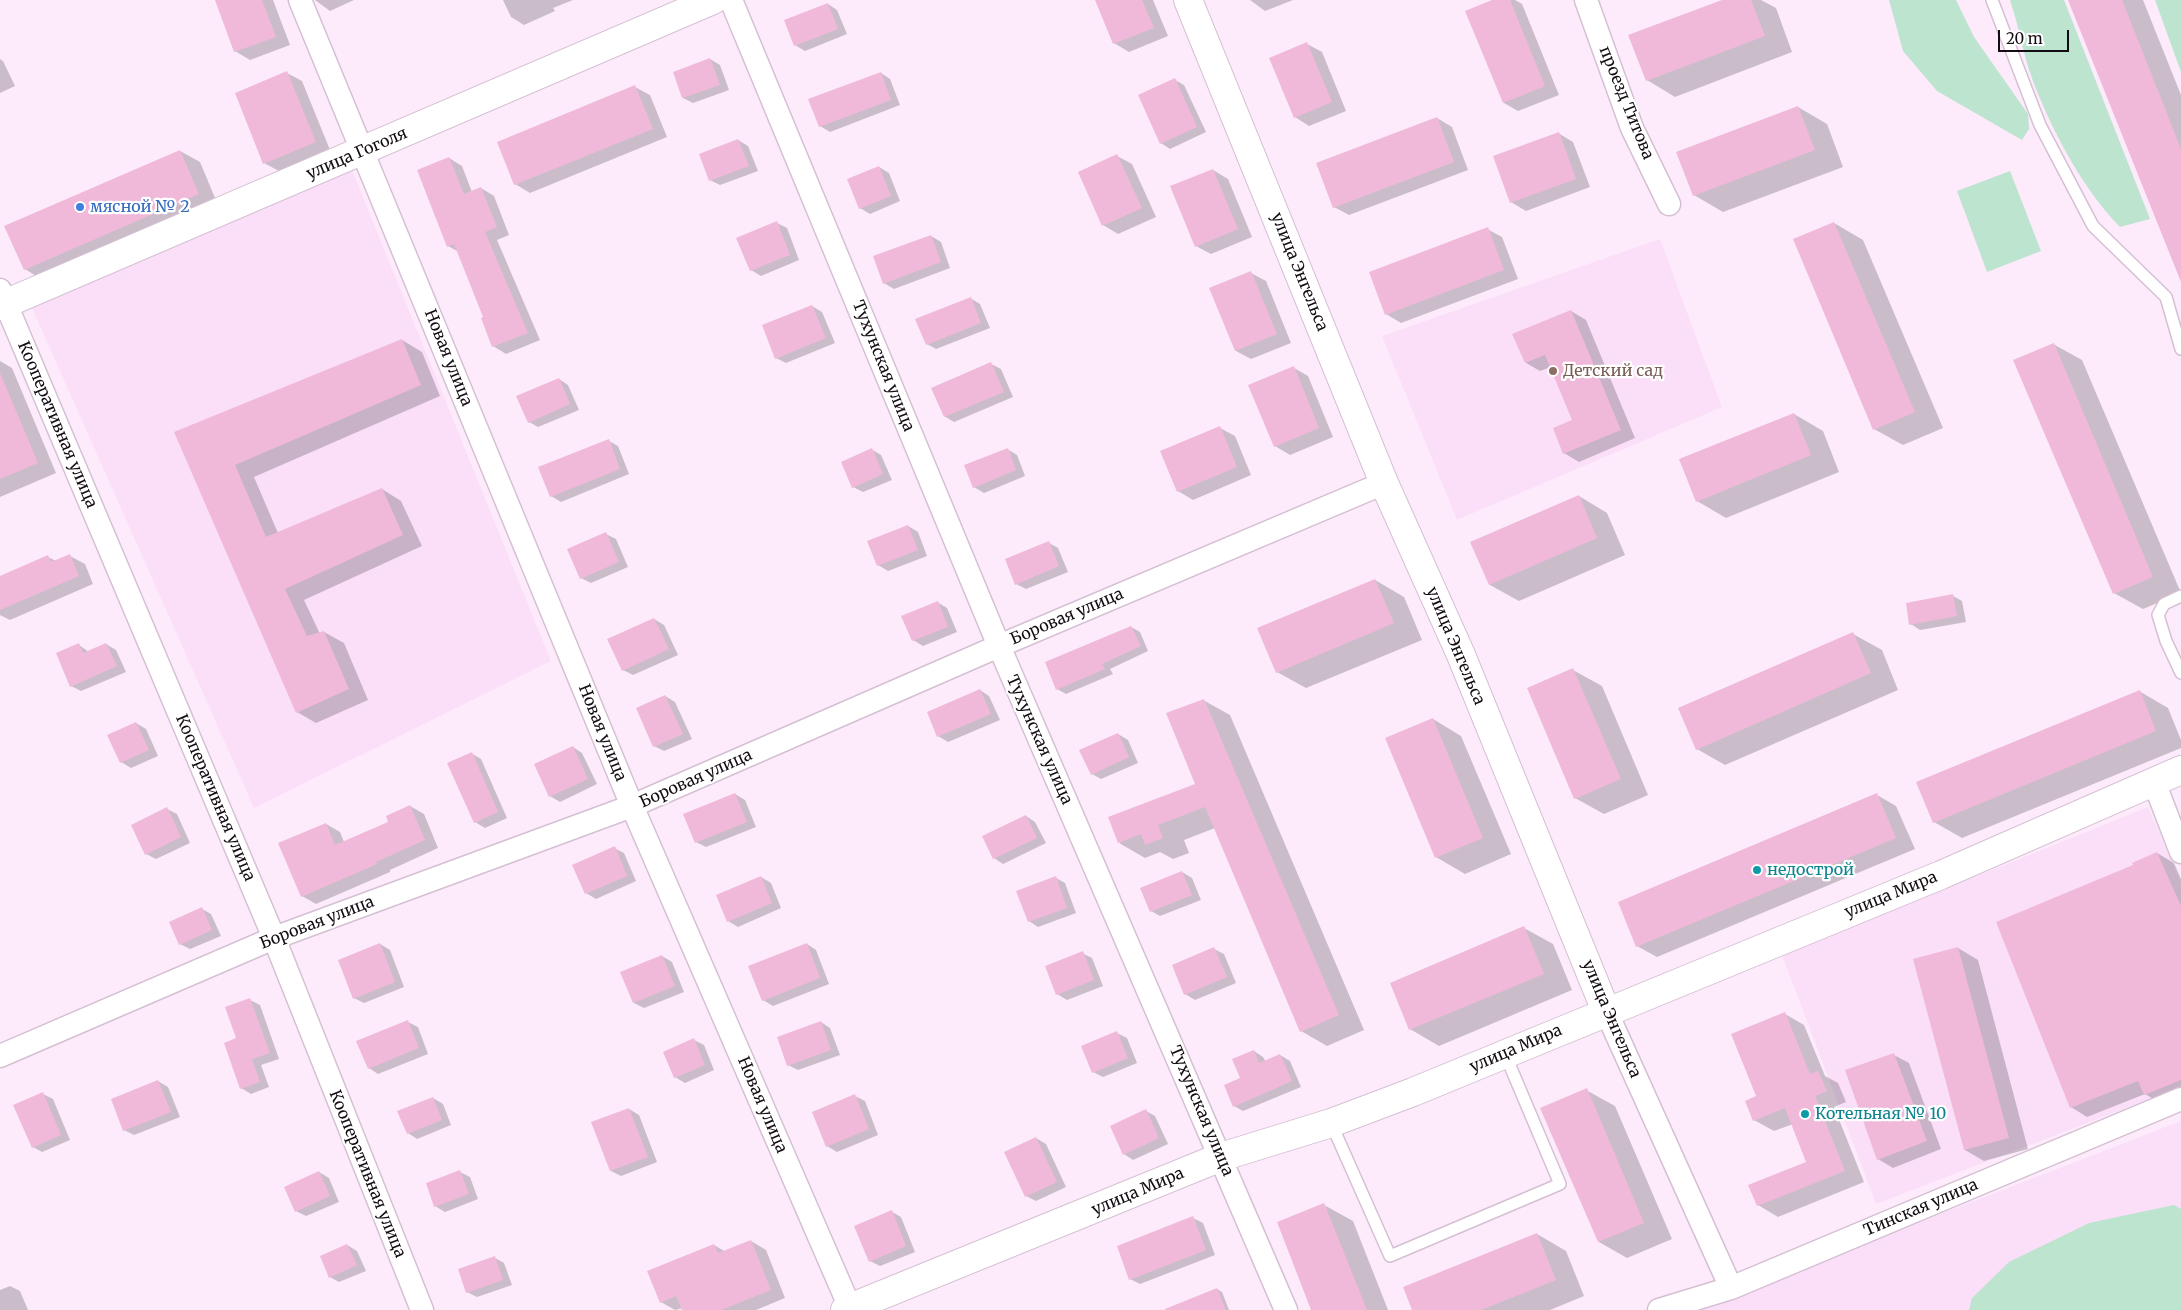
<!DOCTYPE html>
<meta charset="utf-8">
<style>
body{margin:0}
#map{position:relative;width:2181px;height:1310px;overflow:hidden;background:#fdebfb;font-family:Merriweather,serif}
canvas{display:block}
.scale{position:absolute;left:1998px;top:30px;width:71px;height:22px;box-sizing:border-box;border:2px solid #130c12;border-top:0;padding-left:6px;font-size:15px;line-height:18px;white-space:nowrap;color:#130c12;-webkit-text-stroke:4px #fff;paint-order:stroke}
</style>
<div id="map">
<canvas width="2181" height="1310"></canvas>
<div class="scale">20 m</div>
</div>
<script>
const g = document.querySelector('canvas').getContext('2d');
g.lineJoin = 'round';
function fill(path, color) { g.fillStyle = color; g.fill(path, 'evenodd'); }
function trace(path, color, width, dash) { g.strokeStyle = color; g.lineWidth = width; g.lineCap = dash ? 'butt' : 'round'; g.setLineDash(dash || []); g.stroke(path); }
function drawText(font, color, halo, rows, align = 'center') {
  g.font = font + ' Merriweather,serif'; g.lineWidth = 4.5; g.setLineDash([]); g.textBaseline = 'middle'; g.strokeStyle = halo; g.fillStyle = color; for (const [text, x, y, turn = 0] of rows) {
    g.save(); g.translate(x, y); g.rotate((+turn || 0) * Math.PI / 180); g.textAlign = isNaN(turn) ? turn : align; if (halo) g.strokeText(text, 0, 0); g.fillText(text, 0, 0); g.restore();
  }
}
const built = new Path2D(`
 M352,170l199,491 -297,147 -223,-502z
 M1660,239l62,168 -265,113 -75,-184z
 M2148,807l33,76v204l-305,117 -94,-249z
 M2181,1121v189h-489z`);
const green = new Path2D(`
 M1889,0h67l18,37 54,77 1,15 -7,11 -85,-49 -34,-40z
 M2010,0h54l86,219 -30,8c-36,-36 -69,-98 -87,-146 -10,-26 -14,-55 -23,-81z
 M2155,0h26v72z
 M2010,171l31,80 -54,21 -30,-81z
 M2174,1205l7,4v101h-212l3,-12 37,-36 80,-39z`);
const shadow = new Path2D(`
 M216,0h57l17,45 -40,15 -15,-9z
 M315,0h39l-24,11z
 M503,0h70l-20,8 2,3 -31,14 -13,-8z
 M1097,0h56l15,36 -39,16 -15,-9z
 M1250,0h43l-28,11z
 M1496,0h19l7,4 37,91 -41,16 -14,-8z
 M1726,0h35l15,8 16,44 -117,45 -28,-17z
 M2069,0h74l38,95v168z
 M828,4l9,6 10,24 -42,17 -10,-6z
 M1307,44l15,8 24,59 -37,15 -14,-9z
 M0,59l3,2 12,25 -15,7z
 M710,59l10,6 9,25 -36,13 -10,-5 -9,-25z
 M287,73l15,8 28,69 -51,21 -15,-8z
 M881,73l9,6 10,26 -70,27 -10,-6z
 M1175,80l9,5 22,47 -36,17 -9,-6z
 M635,87l15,8 17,42 -137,56 -15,-9z
 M1798,107l29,17 16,43 -120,45 -29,-17z
 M1437,118l15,9 16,43 -119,45 -15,-8z
 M1558,133l15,9 17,45 -64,24 -15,-9z
 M738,140l10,6 10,25 -38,14 -10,-5z
 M180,151l20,11 18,43 -174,76 -19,-12z
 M1117,156l15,8 24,53 -38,17 -15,-9z
 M449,158l13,8 10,26 9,-4 13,8 15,39 -12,5 43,100 -34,14 -13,-8 -8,-28 -26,-66 -11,-6z
 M879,167l10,6 11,28 -30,13 -10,-6z
 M1213,170l15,9 24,58 -41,17 -15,-8z
 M777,223l10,5 12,32 -38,16 -10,-6z
 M1834,223l29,17 80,188 -40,17 -29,-16z
 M1487,229l15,8 16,42 -117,44 -15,-9z
 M931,236l10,6 9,26 -56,21 -10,-6z
 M1251,273l15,8 25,62 -40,16 -15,-8 -25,-62z
 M970,298l10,6 10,24 -54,21 -9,-5z
 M812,306l10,6 13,31 -49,20 -10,-5z
 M1571,311l15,9 49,118 -56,24 -15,-9 10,-32 -23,-54 -11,4 -14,-8z
 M402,340l20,12 18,44 -186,81 24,56 104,-44 19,12 21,45 -118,54 16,34 4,-2 20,11 24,57 -52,23 -19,-11 -121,-279z
 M2053,344l29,16 99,233 -38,16 -29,-16z
 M0,361l12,7 44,105 -56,24z
 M991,364l10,5 12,28 -59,25 -10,-6z
 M1294,368l14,8 25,61 -43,18 -15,-9z
 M559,379l9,6 11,25 -41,17 -9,-5z
 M1794,414l29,17 16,41 -113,46 -29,-17z
 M1220,428l15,8 16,39 -58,25 -15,-9z
 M609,441l9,5 11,28 -68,28 -10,-6z
 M871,449l10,6 11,25 -29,12 -10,-5z
 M1007,449l10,6 8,21 -41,17 -10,-6z
 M1579,496l28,17 18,42 -106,46 -29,-16 -18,-42z
 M908,526l10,6 9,24 -39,15 -10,-6z
 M606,534l10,5 12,28 -37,16 -10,-5z
 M1049,543l9,5 10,24 -42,17 -10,-5z
 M70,556l15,8 8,20 -83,36 -10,-5v-37l48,-21 8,4z
 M1375,580l29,17 18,43 -116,48 -29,-16z
 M1953,596l9,5 4,21 -46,8 -9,-6z
 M937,602l10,6 10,24 -34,14 -10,-6z
 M654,619l10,6 14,30 -45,20 -10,-5z
 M1131,627l9,5 8,19 -38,18 3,5 -47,20 -9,-5z
 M1853,634l29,16 16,40 -173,75 -28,-16z
 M106,644l10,6 10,22 -45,19 -10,-5 8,-41 10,7z
 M1573,670l29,16 46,109 -44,19 -29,-16z
 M980,690l9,6 11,24 -52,22 -10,-6z
 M2139,691l29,17 13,32v8l-219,90 -28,-16z
 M665,696l10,6 17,37 -28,12 -10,-5z
 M1203,700l27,15 134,315 -37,16 -26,-15 -86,-203 -31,12 5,13 -16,6 -13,-7 -15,6 -26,-15 78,-59z
 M1433,719l28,17 50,118 -46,20 -29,-17z
 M136,723l10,6 12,27 -27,12 -10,-6z
 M1118,734l10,6 10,23 -37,16 -9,-5z
 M573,747l9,6 15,31 -37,18 -10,-6 -15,-31z
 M471,753l10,6 26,59 -22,10 -10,-6z
 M735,794l10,6 11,27 -50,20 -10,-5z
 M1877,795l19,11 19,43 -258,108 -20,-11z
 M410,806l14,8 14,34 -48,22v2l-74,32 -14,-8 24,-72 14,8 4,10 46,-20z
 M167,809l10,5 13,29 -34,16 -10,-5z
 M1026,816l9,6 11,21 -43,21 -9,-6z
 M614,848l10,5 12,28 -40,18 -10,-6z
 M2157,853l17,10 7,16v217l-19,8 -17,-10 -58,23 -16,-10 63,-241z
 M1182,872l10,6 9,22 -41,16 -9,-5z
 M761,877l10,6 10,25 -43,19 -10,-6z
 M1056,878l9,5 11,30 -38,14 -9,-6z
 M202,909l9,5 10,22 -31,13 -10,-5z
 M1524,928l29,16 19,46 -133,56 -29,-17z
 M380,944l10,6 14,37 -40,16 -10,-5z
 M807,944l9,6 13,34 -56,22 -10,-6z
 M1958,948l20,12 50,189 -44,12 -19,-11z
 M1214,949l10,5 12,29 -41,17 -10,-6z
 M1082,953l10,5 11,28 -36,14 -10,-6z
 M662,956l10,6 12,30 -40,16 -10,-5 -12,-30z
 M250,1000l10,5 19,54 -18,6 8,22 -18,7 -10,-6 -3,-49z
 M1785,1014l19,11 21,51 13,7 8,19 -12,5 30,75 -86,35 -20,-12 50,-42 -15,-39 -19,7 -20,-11 3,-23z
 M408,1022l10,5 10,27 -50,20 -9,-6z
 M821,1022l9,6 10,27 -42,15 -10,-5z
 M1117,1033l10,5 10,25 -34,14 -10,-5z
 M694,1040l10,5 10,25 -29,13 -10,-6z
 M1254,1051l9,6 3,5 14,-7 10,6 11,26 -58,24 -9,-5z
 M1894,1055l15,8 32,86 -48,19 -15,-9z
 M158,1081l10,6 12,30 -46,18 -10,-5z
 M1586,1090l29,16 57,133 -45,19 -28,-16z
 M43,1094l10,5 17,41 -28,12 -9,-5z
 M855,1096l10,5 13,34 -41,17 -10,-6z
 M433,1098l10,6 8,21 -34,14 -9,-6z
 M629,1109l10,6 18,47 -36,14 -10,-5z
 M1146,1111l9,5 13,28 -35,16 -9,-6z
 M1036,1138l10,6 20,43 -30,14 -10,-5z
 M319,1172l10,6 10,24 -33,14 -10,-5z
 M460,1172l10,5 8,22 -33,13 -10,-6z
 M1324,1205l29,16 35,89h-75z
 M892,1212l9,5 14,35 -35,14 -10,-5z
 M1193,1218l10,5 12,32 -75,29 -10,-5z
 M1537,1234l29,17 18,45 -34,14h-137z
 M751,1241l15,9 19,48 -29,12h-73v-2l-8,2 -14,-8 53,-57 12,7z
 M347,1245l10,6 9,20 -27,11 -9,-5z
 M495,1258l9,5 8,22 -35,12 -10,-5z
 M10,1286l10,5 8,19h-28v-20z
 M1217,1289l5,3 7,18h-63z`);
const building = new Path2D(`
 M215,0h47l14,37 -42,15z
 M1095,0h47l12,28 -41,16z
 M1492,0h18l35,86 -42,17 -38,-92z
 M1722,0h29l14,36 -119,45 -18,-46z
 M2068,0h54l59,149v133z
 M828,3l10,26 -44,17 -10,-26z
 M1307,42l25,60 -38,16 -25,-60z
 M710,58l10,27 -38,13 -9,-26z
 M287,71l29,71 -53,22 -28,-71z
 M881,72l10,28 -72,27 -11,-28z
 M1175,78l22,49 -37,17 -22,-49z
 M635,85l18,44 -139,56 -17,-43z
 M1798,106l17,44 -122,46 -17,-44z
 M1437,117l17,45 -121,46 -17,-45z
 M1559,132l17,47 -66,24 -17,-47z
 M738,139l11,27 -40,15 -10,-27z
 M180,150l19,44 -175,76 -20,-44z
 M1117,154l25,54 -40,18 -24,-54z
 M449,157l15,37 17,-7 16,40 -12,5 43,101 -36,14 -11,-29 2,-1 -29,-73 -7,3 -30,-77z
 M879,166l12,30 -32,13 -12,-30z
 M1213,169l25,60 -43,18 -25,-61z
 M777,221l13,34 -40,16 -14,-33z
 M1834,222l81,190 -42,18 -80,-191z
 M1488,227l16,43 -119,45 -16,-43z
 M931,235l10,27 -58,22 -10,-28z
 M1251,271l26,63 -42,17 -26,-63z
 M971,297l10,26 -55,22 -11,-26z
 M812,305l14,33 -51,21 -13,-34z
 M1571,310l50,120 -58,24 -10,-26 19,-8 -27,-65 -20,8 -13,-29z
 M402,339l19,46 -186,80 31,72 116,-49 21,47 -118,54 22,47 17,-5 25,58 -53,24 -122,-281z
 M2054,343l99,234 -40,17 -100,-234z
 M991,362l13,30 -60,25 -13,-29z
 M1294,366l25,62 -45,19 -26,-62z
 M0,373l38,90 -38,16z
 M559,378l11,26 -42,19 -12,-27z
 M1794,413l17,42 -115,47 -17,-43z
 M1220,426l17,41 -60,25 -17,-41z
 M609,439l11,30 -70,28 -12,-30z
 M872,448l11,26 -31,14 -11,-26z
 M1008,448l8,22 -43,18 -9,-23z
 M1579,495l18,43 -108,47 -19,-43z
 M908,525l10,25 -41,16 -10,-25z
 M606,532l13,30 -39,17 -13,-30z
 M1049,541l10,25 -44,19 -10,-26z
 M70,554l9,22 -79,34v-34l48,-21 3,7z
 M1375,579l19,44 -118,50 -19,-45z
 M1953,594l4,22 -48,9 -3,-22z
 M938,601l10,26 -36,14 -11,-25z
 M654,618l15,31 -47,22 -15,-32z
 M1131,626l10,20 -39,18 3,5 -49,21 -11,-28z
 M1853,632l18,41 -175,77 -18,-42z
 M79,643l4,10 23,-10 11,23 -47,21 -14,-34z
 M1573,668l48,111 -47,20 -47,-111z
 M980,689l11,25 -54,23 -10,-25z
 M2140,690l16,41 -223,92 -17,-41z
 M665,695l18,39 -30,13 -17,-39z
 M1204,699l135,316 -39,17 -95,-225 -47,18 5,13 -18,7 -4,-11 -23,9 -10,-26 87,-33 -29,-71z
 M1433,718l50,120 -48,20 -50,-120z
 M136,722l13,28 -29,13 -13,-28z
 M1118,733l11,24 -38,18 -12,-25z
 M573,746l15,33 -39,18 -15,-33z
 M472,752l26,60 -24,11 -27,-60z
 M735,793l12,29 -52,21 -12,-29z
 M1877,793l19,45 -260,109 -18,-45z
 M410,805l15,35 -49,22 1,2 -76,33 -23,-54 48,-20 9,22 53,-23 -2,-6z
 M167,807l14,30 -36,18 -14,-30z
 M1026,815l11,23 -44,21 -11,-23z
 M615,846l12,30 -42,18 -13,-29z
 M2157,852l24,54v174l-37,15 -6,-14 -68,27 -74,-186 137,-57 -1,-2z
 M1182,871l10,24 -42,17 -10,-24z
 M761,876l11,27 -45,19 -11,-27z
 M1056,876l11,32 -39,14 -12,-31z
 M202,907l10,23 -33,15 -10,-23z
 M1524,926l20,48 -135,56 -19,-47z
 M380,943l15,39 -42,17 -15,-39z
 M807,943l13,35 -58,23 -14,-35z
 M1214,947l13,30 -43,18 -12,-30z
 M1958,947l51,191 -45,12 -51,-191z
 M1083,951l11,29 -38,15 -11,-29z
 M662,955l13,31 -42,17 -13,-31z
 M250,998l20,55 -18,6 8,23 -20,7 -16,-46 12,-5 -11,-31z
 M1785,1012l25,62 8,-3 9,20 -12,5 30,75 -88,35 -9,-21 58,-23 -21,-54 -32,13 -8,-20 11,-5 -25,-62z
 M408,1020l11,28 -51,21 -12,-28z
 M821,1021l10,29 -44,16 -10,-29z
 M1117,1031l11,27 -36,15 -11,-27z
 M694,1038l11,27 -31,13 -11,-26z
 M1254,1050l5,13 21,-9 12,27 -59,26 -9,-22 16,-7 -8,-19z
 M1894,1053l33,88 -50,19 -32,-90z
 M158,1080l13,32 -48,19 -12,-32z
 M1587,1088l57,135 -46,19 -58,-134z
 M43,1092l18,43 -29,13 -19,-43z
 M855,1094l14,35 -43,18 -14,-35z
 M433,1097l9,23 -35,14 -10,-23z
 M629,1108l19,49 -38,14 -19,-49z
 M1146,1109l13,29 -36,17 -13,-29z
 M1036,1137l21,45 -32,15 -21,-45z
 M460,1170l9,24 -35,13 -8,-24z
 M319,1171l11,25 -35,16 -11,-25z
 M1324,1203l43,107h-56l-34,-88z
 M892,1210l14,36 -37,16 -15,-36z
 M1193,1216l13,34 -77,30 -12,-34z
 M1537,1233l19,47 -75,30h-69l-9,-23z
 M751,1240l20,50 -50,20h-39l-6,-14 -16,7 -13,-32 67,-27 4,9z
 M347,1244l10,21 -28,13 -9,-22z
 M495,1256l8,24 -37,13 -8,-24z
 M1217,1288l9,22h-61v-1z`);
const lane = new Path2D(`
 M1992,0l48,125 53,101 73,71 15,52
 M2181,596l-17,8 -6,11 8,26 15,32
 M1331,1123l59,133 170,-72 -55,-130`);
const street = new Path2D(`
 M300,0l332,806 219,504
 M731,0l268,646 287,664
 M1586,0l46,128 37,76
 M0,290l274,648 148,372
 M2154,782l27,70
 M1606,1011l125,277
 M0,1056l274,-118 358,-132 367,-160 385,-163
 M1659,1310l72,-22 450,-189`);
const secondary = new Path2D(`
 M1188,0l196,483 77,172 145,356
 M0,306l713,-306
 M845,1310l376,-153 110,-34 82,-31 528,-217 240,-105`);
const markers = [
 [80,207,5,"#3f7fe0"],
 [1553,371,5,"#8d6e63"],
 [1757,870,5,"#0f9aa8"],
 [1805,1114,5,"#0f9aa8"]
];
const streetNames = [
 ["проезд Титова",1626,103,68],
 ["улица Гоголя",357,154,-23],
 ["улица Энгельса",1299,272,68],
 ["Новая улица",448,358,68],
 ["Тухунская улица",883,366,68],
 ["Кооперативная улица",57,425,67],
 ["Боровая улица",1067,617,-23],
 ["улица Энгельса",1455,646,67],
 ["Новая улица",602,733,68],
 ["Тухунская улица",1039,740,66],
 ["Боровая улица",696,779,-24],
 ["Кооперативная улица",215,798,67],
 ["улица Мира",1891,895,-22],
 ["Боровая улица",317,923,-21],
 ["улица Энгельса",1611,1019,67],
 ["улица Мира",1516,1049,-23],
 ["Новая улица",762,1105,67],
 ["Тухунская улица",1201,1111,67],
 ["Кооперативная улица",367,1174,68],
 ["улица Мира",1138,1192,-23],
 ["Тинская улица",1921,1208,-23]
];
const shopNames = [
 ["мясной № 2",90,207]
];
const educationNames = [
 ["Детский сад",1563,371]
];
const cultureNames = [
 ["недострой",1767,870],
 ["Котельная № 10",1815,1114]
];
fill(built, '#fbdff9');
fill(green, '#bce4cf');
fill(shadow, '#0003');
fill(building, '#f0b9d9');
trace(lane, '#d5c0d3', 14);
trace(street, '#d5c0d3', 25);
trace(secondary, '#d5c0d3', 30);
trace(lane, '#fff', 11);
trace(street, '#fff', 22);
trace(secondary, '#fff', 28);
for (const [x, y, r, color] of markers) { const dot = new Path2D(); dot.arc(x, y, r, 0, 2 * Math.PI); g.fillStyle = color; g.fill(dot); trace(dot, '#fff', 2); }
drawText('16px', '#130c12', '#fff', streetNames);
drawText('16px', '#366cbe', '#fff', shopNames, 'left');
drawText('16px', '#785e54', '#fff', educationNames, 'left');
drawText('16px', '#0d838f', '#fff', cultureNames, 'left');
</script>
